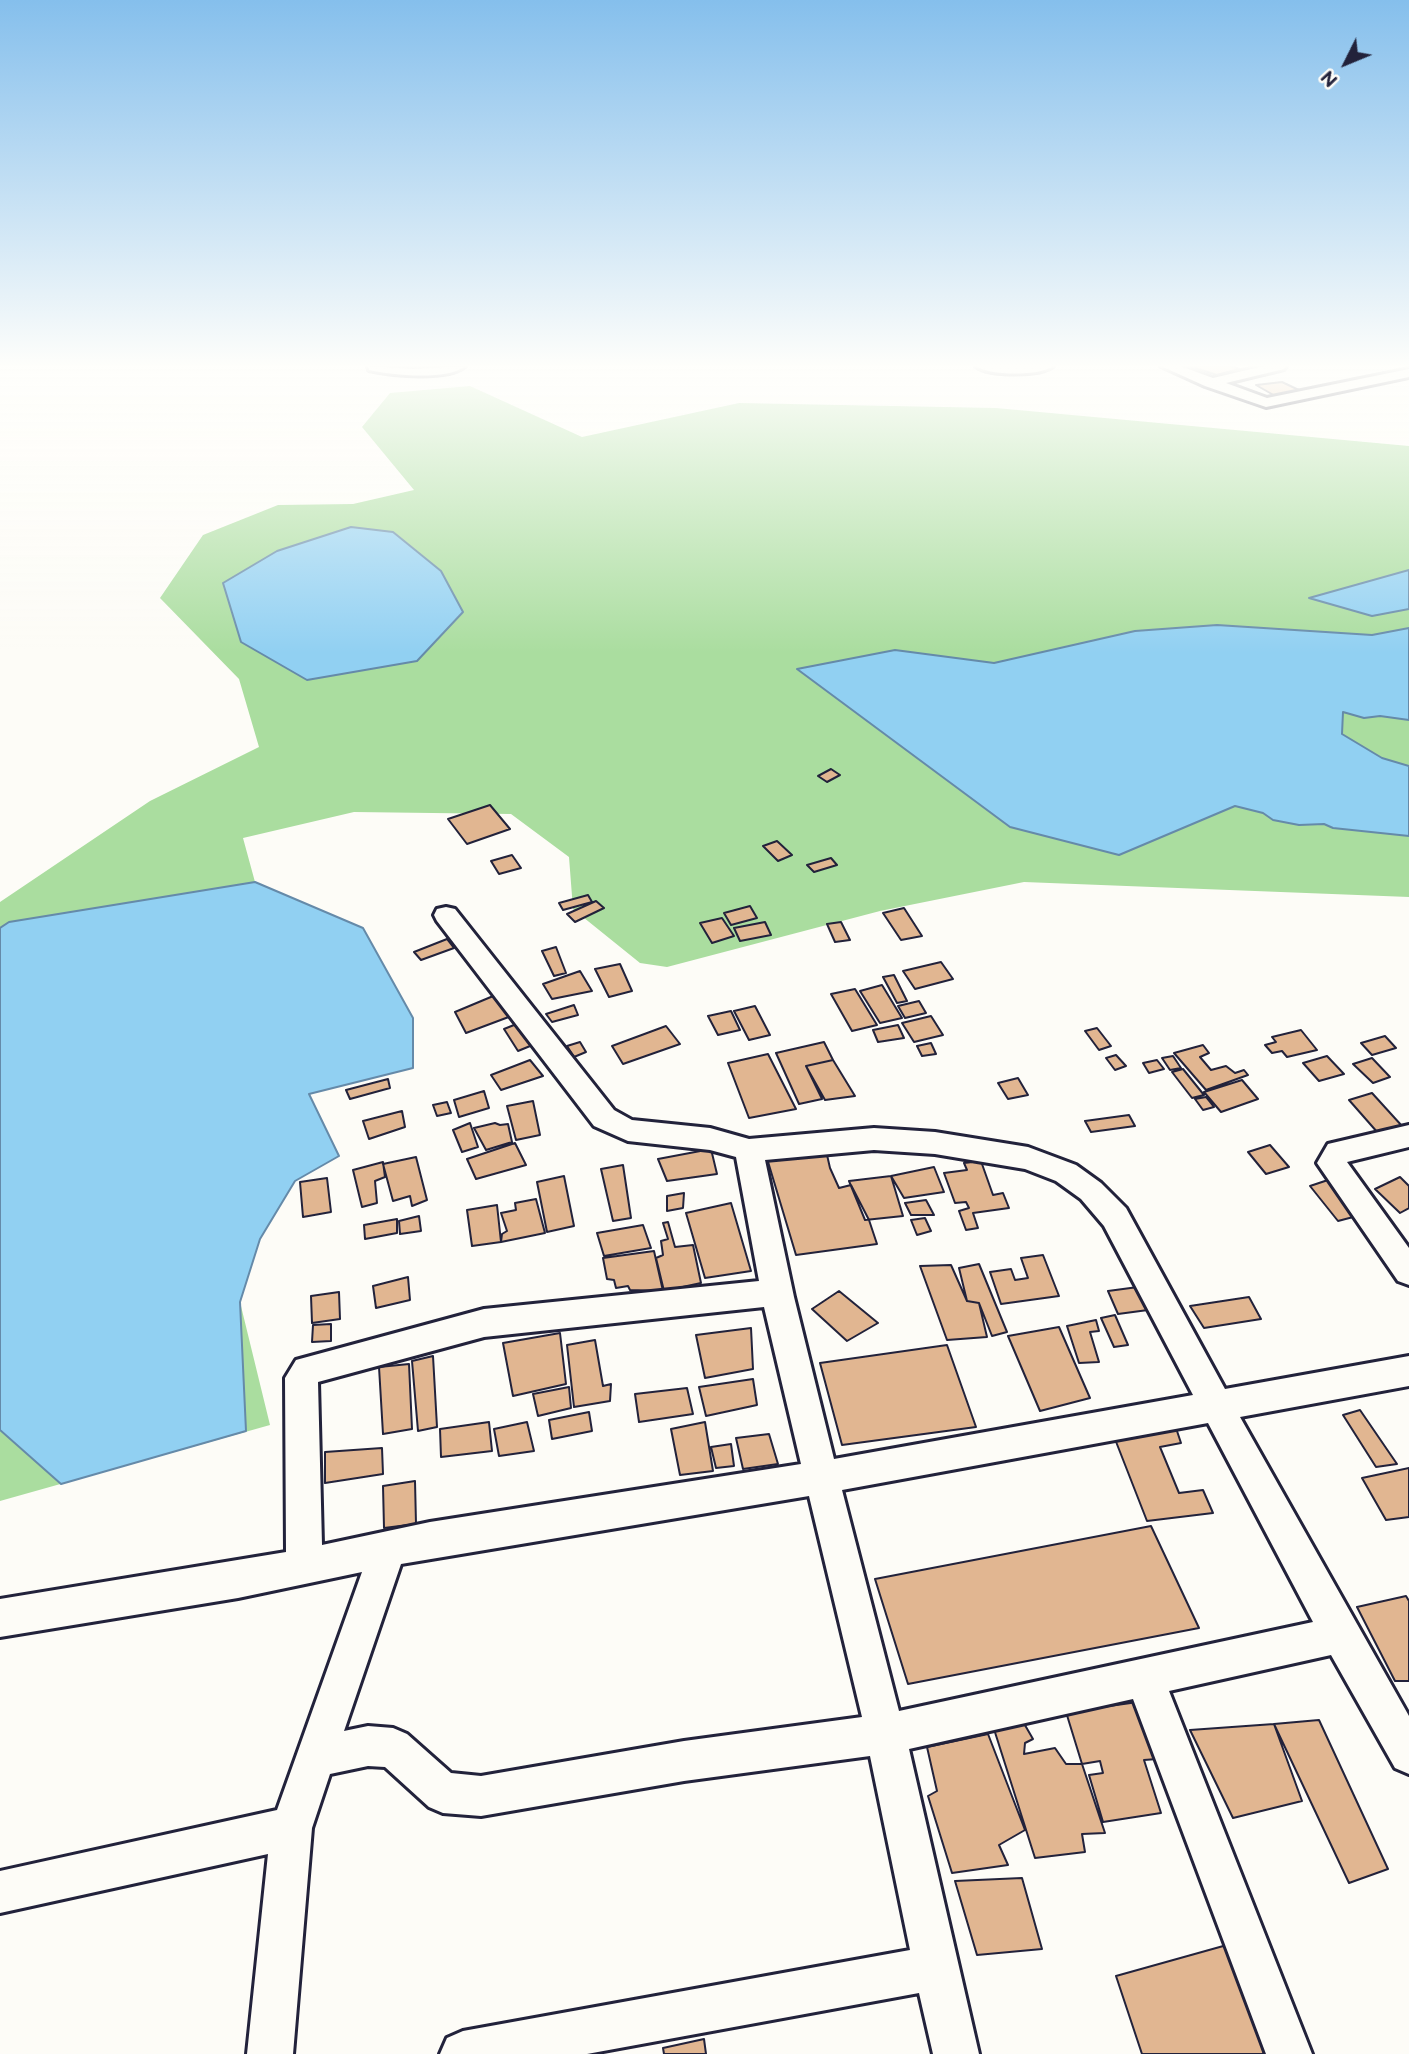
<!DOCTYPE html>
<style>
body{margin:0}
#map{position:relative;width:1409px;height:2054px;overflow:hidden;background:#fdfcf7;font-family:"Balsamiq Sans",sans-serif}
canvas{display:block}
.north{position:absolute;left:1311px;top:28px;width:70px;height:70px;-webkit-text-stroke:5px #fdfcf7;paint-order:stroke;rotate:227deg;font-size:19px;font-weight:700;line-height:28px;text-align:center;color:#22223b}
.north::after{content:'';display:block;margin:auto;width:24px;height:32px;background:#22223b;clip-path:polygon(50% 0,100% 100%,50% 72%,0 100%)}
</style>
<div id="map">
<canvas width="1409" height="2054"></canvas>
<div class="north">N</div>
</div>
<script>
const g = document.querySelector('canvas').getContext('2d');
g.lineJoin = 'round';
function fill(path, color) { g.fillStyle = color; g.fill(path, 'evenodd'); }
function trace(path, color, width, dash) { g.strokeStyle = color; g.lineWidth = width; g.lineCap = dash ? 'butt' : 'round'; g.setLineDash(dash || []); g.stroke(path); }
const green = new Path2D(`
 M470,386l112,51 157,-34 257,5 413,38v451l-385,-15 -144,29 -213,56 -27,-4 -67,-54 -4,-52 -58,-43 -157,-2 -111,26 12,44 108,46 50,90v50l-104,26 30,62 -44,25 -35,58 -20,63 30,123 -270,76v-599l150,-101 109,-54 -20,-68 -79,-81 43,-63 75,-30 75,-1 61,-14 -52,-63 28,-34z`);
const water = new Path2D(`
 M351,527l42,5 48,39 22,41 -46,49 -110,19 -66,-38 -18,-59 54,-32z
 M1409,570v39l-37,7 -63,-18z
 M1217,625l155,10 37,-7v92l-29,-4 -16,2 -21,-6 -1,22 40,24 27,8v70l-76,-8 -9,-4 -25,1 -26,-5 -10,-7 -28,-7 -116,49 -109,-28 -213,-158 98,-19 99,13 141,-32z
 M255,882l108,46 50,90v50l-104,26 30,62 -44,25 -35,58 -20,63 6,129 -185,53 -61,-54v-502l9,-6z`);
const building = new Path2D(`
 M1189,366h42l8,3 -22,6z
 M1282,382l19,9 -24,6 -21,-12z
 M831,769l9,6 -13,7 -9,-6z
 M490,805l20,24 -43,15 -19,-25z
 M777,841l15,14 -14,6 -15,-15z
 M512,855l9,13 -22,6 -8,-13z
 M831,858l6,7 -23,7 -7,-7z
 M588,895l4,7 -29,8 -4,-7z
 M596,901l8,7 -29,14 -8,-8z
 M750,906l7,12 -26,7 -7,-12z
 M904,908l18,28 -21,4 -18,-27z
 M722,918l12,18 -22,7 -12,-20z
 M765,922l6,13 -31,6 -6,-13z
 M841,922l9,18 -15,2 -8,-18z
 M447,939l7,9 -33,12 -7,-8z
 M556,947l10,26 -12,3 -12,-25z
 M941,962l12,17 -38,10 -12,-18z
 M620,964l12,27 -23,6 -14,-28z
 M580,971l12,20 -40,8 -9,-15z
 M894,975l13,26 -10,2 -14,-26z
 M882,985l20,33 -22,5 -20,-32z
 M855,989l22,36 -25,6 -21,-37z
 M498,994l16,21 -48,18 -11,-21z
 M919,1001l7,12 -21,5 -7,-12z
 M574,1005l4,10 -26,7 -6,-8z
 M755,1006l15,29 -21,5 -15,-29z
 M731,1011l9,19 -22,5 -10,-19z
 M931,1016l12,19 -29,7 -12,-19z
 M519,1023l16,21 -17,7 -14,-22z
 M898,1025l6,13 -26,4 -5,-12z
 M666,1026l14,18 -57,20 -11,-18z
 M1097,1028l14,18 -12,4 -14,-19z
 M1301,1030l16,20 -30,7 -5,-6 -10,2 -7,-8 11,-3 -4,-5z
 M1385,1036l11,12 -24,7 -11,-12z
 M580,1042l6,10 -12,5 -7,-11z
 M824,1042l9,18 -27,6 16,33 -23,5 -23,-51z
 M931,1043l5,11 -14,2 -5,-10z
 M1203,1045l6,8 -9,4 11,13 15,-4 9,7 9,-3 4,5 -42,15 -32,-37z
 M768,1054l28,55 -47,9 -21,-55z
 M1116,1055l10,11 -11,4 -9,-12z
 M1173,1056l8,12 -11,2 -8,-12z
 M1327,1056l17,18 -25,7 -16,-18z
 M1372,1058l18,19 -17,6 -20,-19z
 M530,1060l13,16 -42,14 -10,-15z
 M833,1060l22,36 -30,4 -19,-34z
 M1157,1060l7,9 -15,4 -6,-10z
 M1183,1069l21,26 -12,3 -20,-26z
 M1018,1078l10,17 -20,4 -10,-16z
 M388,1079l2,9 -40,11 -4,-9z
 M1242,1080l16,19 -37,13 -17,-20z
 M484,1091l5,17 -30,9 -5,-17z
 M1372,1093l30,33 -24,7 -29,-33z
 M1206,1097l8,10 -11,3 -8,-11z
 M533,1101l7,34 -24,5 -9,-34z
 M447,1102l4,11 -14,3 -4,-11z
 M402,1111l3,16 -36,12 -6,-18z
 M1129,1115l6,11 -44,6 -6,-11z
 M470,1123l8,24 -16,5 -9,-22z
 M495,1123l5,2 8,-1 4,18 -26,8 -12,-22z
 M822,1133l8,35 9,20 12,-3 18,35 8,24 -81,11 -33,-110z
 M515,1143l11,22 -50,14 -9,-20z
 M1270,1145l19,22 -23,7 -18,-22z
 M711,1149l6,25 -50,7 -9,-22z
 M416,1157l11,43 -15,6 -2,-10 -17,5 -10,-37z
 M990,1160l1,3 -9,1 11,31 10,-2 6,15 -36,5 5,15 -12,2 -7,-19 10,-3 -3,-6 -11,1 -11,-30 23,-3 -3,-7z
 M383,1162l2,15 -10,4 2,22 -15,4 -9,-37z
 M623,1165l8,53 -18,3 -12,-52z
 M934,1167l10,25 -40,6 -13,-22z
 M564,1176l10,50 -27,6 -10,-50z
 M891,1176l12,40 -38,4 -16,-39z
 M1400,1177l9,9v22l-9,5 -25,-24z
 M327,1178l4,34 -28,5 -3,-35z
 M1328,1180l29,36 -19,5 -28,-35z
 M684,1193l-1,15 -16,3v-15z
 M536,1199l9,34 -44,9 1,-8 5,-3 -6,-18 15,-3 -1,-7z
 M926,1200l8,15h-23l-6,-12z
 M731,1203l20,68 -46,7 -19,-65z
 M497,1205l4,37 -29,4 -5,-36z
 M419,1216l2,15 -21,3 -1,-13z
 M925,1218l6,13 -14,4 -6,-15z
 M397,1219v14l-32,6 -1,-14z
 M668,1222l7,25 18,-2 8,38 -37,8 -8,-33 7,-3 -2,-14 7,-2 -5,-16z
 M643,1225l8,23 -47,8 -7,-23z
 M654,1251l9,40 -33,-1 -2,-4 -12,2 -2,-8 -7,-1 -4,-21z
 M1043,1255l16,41 -58,8 -11,-32 21,-3 4,11 13,-2 -7,-20z
 M979,1264l28,68 -15,4 -13,-33 -12,-2 -8,-33z
 M951,1265l16,36 12,2 8,34 -40,3 -27,-74z
 M408,1277l2,23 -34,8 -3,-22z
 M1138,1287l10,23 -30,4 -10,-23z
 M839,1291l39,32 -31,18 -35,-32z
 M339,1292l1,27 -28,4 -1,-27z
 M1249,1297l12,22 -57,9 -14,-22z
 M1115,1315l13,30 -14,2 -13,-29z
 M1096,1320l3,11 -9,1 9,30 -20,1 -12,-37z
 M331,1324v17l-19,1 1,-17z
 M1059,1327l31,71 -50,13 -32,-75z
 M751,1328l2,41 -48,9 -9,-43z
 M560,1333l6,51 -53,12 -10,-53z
 M595,1340l8,46 8,-2 -1,17 -36,6 -7,-62z
 M947,1345l29,82 -134,18 -22,-82z
 M433,1356l4,71 -19,4 -6,-70z
 M409,1364l3,65 -29,5 -4,-67z
 M753,1379l4,26 -51,11 -7,-29z
 M569,1387l2,21 -33,8 -5,-22z
 M687,1388l6,26 -54,8 -4,-28z
 M1360,1410l37,54 -21,3 -33,-52z
 M589,1412l3,19 -40,8 -3,-19z
 M489,1422l3,29 -51,6 -1,-28z
 M527,1422l7,29 -35,5 -5,-27z
 M705,1422l8,49 -33,4 -9,-46z
 M1176,1428l5,15 -21,4 19,46 24,-3 10,23 -66,8 -34,-87z
 M769,1434l9,30 -35,5 -7,-31z
 M731,1444l3,22 -18,2 -5,-21z
 M382,1448l1,26 -58,9v-31z
 M1409,1468v49l-23,3 -24,-42z
 M415,1481l1,43 -32,4 -1,-42z
 M1151,1526l48,102 -291,56 -33,-105z
 M1406,1596l3,5v80h-14l-38,-74z
 M1138,1702l19,57 -13,1 17,53 -58,9 -14,-47 14,-2 -3,-12 -18,3 -16,-52z
 M1022,1720l11,19 -8,4 -1,11 31,-6 11,16h16l23,69 -23,1 3,18 -50,6 -42,-132z
 M1319,1720l69,149 -39,14 -75,-159z
 M1274,1724l28,77 -69,17 -43,-88z
 M988,1734l37,96 -26,15 9,20 -56,8 -24,-77 9,-5 -10,-44z
 M1022,1878l20,71 -65,6 -22,-74z
 M1234,1943l30,111h-122l-26,-78z
 M704,2039l2,15h-42l-1,-6z`);
const minor = new Path2D(`
 M368,366l45,3 52,-3c-18,15 -73,9 -96,4z
 M976,366h77c-12,10 -64,10 -77,0z
 M1161,366h19l33,12 51,-12h22l-2,3 -58,14 41,15 142,-29v8l-143,30 -61,-21z
 M446,907l9,2 159,201 18,10 78,8 39,11 125,-11 61,4 93,15 48,18 25,18 25,25 99,181 184,-33v30l-169,31 169,299v58l-14,-6 -64,-113 -162,36 143,363h-46l-133,-355 -224,50 70,305h-46l-14,-61 -332,61h-147l7,-16 16,-7 447,-81 -40,-194 -186,25 -203,35 -38,-3 -14,-6 -44,-40 -17,-1 -38,8 -18,54 -19,226h-46l21,-200 -268,59v-42l277,-61 85,-238 -124,26 -238,39v-38l286,-47 -1,-174 11,-18 188,-51 275,-28 -23,-124 -26,-7 -82,-9 -34,-15 -157,-205 -3,-6 3,-6zM874,1150l61,4 90,15 31,12 25,18 23,27 89,169 -359,64 -40,-162 -29,-137zM764,1307l37,157 -371,58 -108,23 -4,-163 166,-45zM1208,1423l105,199 -414,89 -57,-221zM809,1496l53,221 -178,24 -203,35 -30,-3 -44,-39 -14,-6 -25,-2 -24,5 57,-167z
 M1409,1125v22l-62,15 62,86v37l-11,-4 -81,-118 11,-19z`);
fill(green, '#aadd9f');
fill(water, '#91d0f2');
trace(water, '#658aa9', 2);
fill(building, '#e1b691');
trace(building, '#22223b', 2);
trace(minor, '#22223b', 6);
fill(minor, '#fdfcf7');
const sky = g.createLinearGradient(0, 0, 0, 653);
sky.addColorStop(0, '#85bfec');
sky.addColorStop(0.56, '#fefefb');
sky.addColorStop(1, '#fefefb00');
g.fillStyle = sky;
g.fillRect(0, 0, 1409, 653);
</script>
